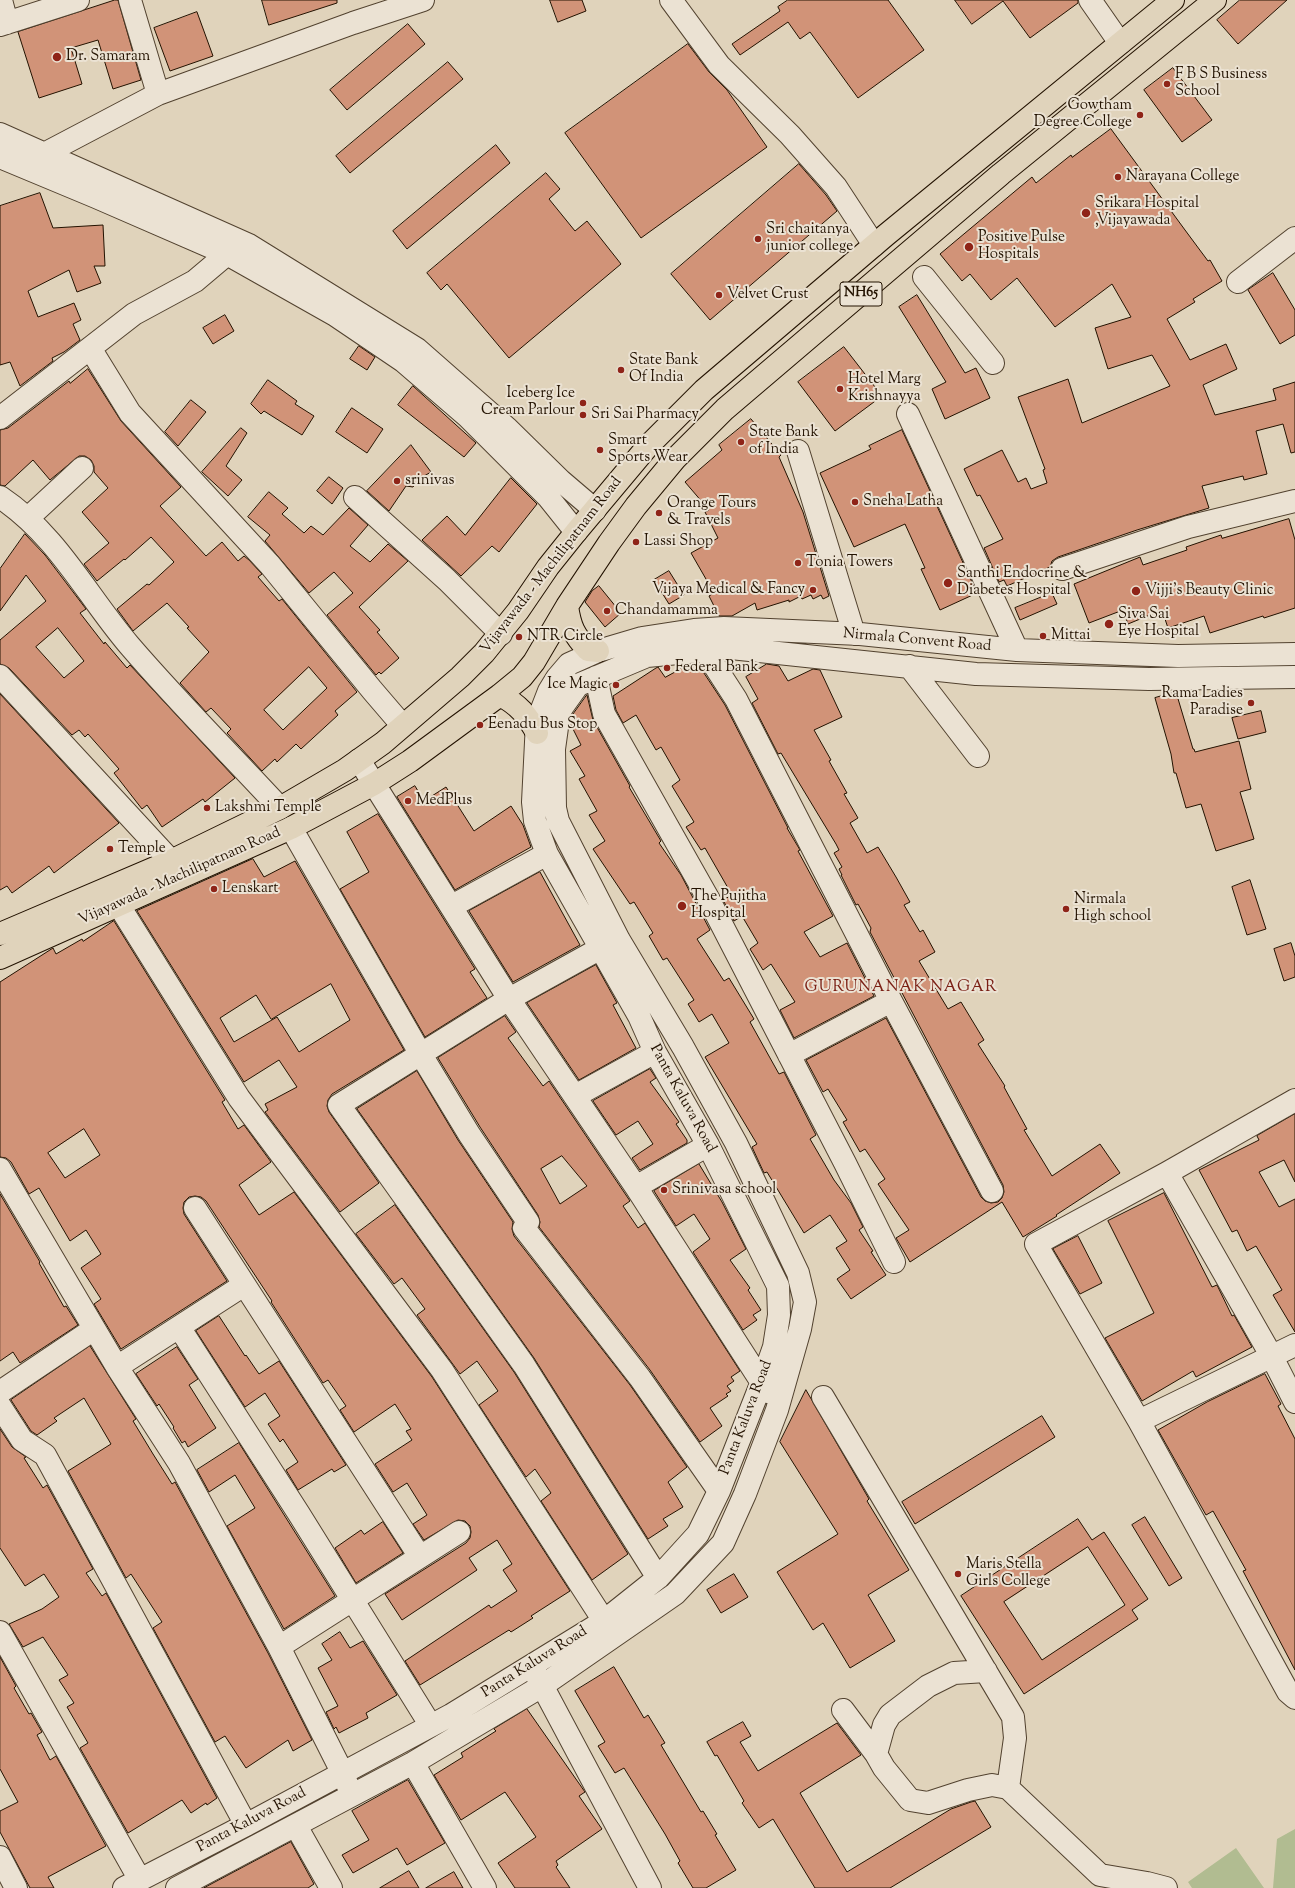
<!DOCTYPE html>
<style>
body{margin:0}
canvas{display:block;background:#e0d3bb}
</style>
<canvas width="1295" height="1888"></canvas>
<script>
const g = document.querySelector('canvas').getContext('2d');
g.lineJoin = 'round';
function fill(path, color) { g.fillStyle = color; g.fill(path, 'evenodd'); }
function trace(path, color, width, dash) { g.strokeStyle = color; g.lineWidth = width; g.lineCap = dash ? 'butt' : 'round'; g.setLineDash(dash || []); g.stroke(path); }
function drawText(font, color, halo, rows, align = 'center') {
  g.font = font + ' "Sorts Mill Goudy",serif'; g.lineWidth = 4; g.setLineDash([]); g.textBaseline = 'middle'; g.strokeStyle = halo; g.fillStyle = color; for (const [text, x, y, turn = 0] of rows) {
    g.save(); g.translate(x, y); g.rotate((+turn || 0) * Math.PI / 180); g.textAlign = isNaN(turn) ? turn : align; if (halo) g.strokeText(text, 0, 0); g.fillText(text, 0, 0); g.restore();
  }
}
const green = new Path2D(`
 M1295,1829v59h-22l4,-49z
 M1236,1848l28,40h-72l-4,-6z`);
const building = new Path2D(`
 M115,0h3l23,80 -28,9 -15,-49 -27,8 11,36 -43,14 -21,-66z
 M262,0h75v3l-68,22z
 M550,0h32l4,11 -28,11z
 M788,0h100l36,50 -66,48 -48,-66 -10,7 -12,-17 -48,33 -8,-11 48,-33 -2,-4z
 M955,0h123v3l-48,35 -27,-37 -31,23z
 M1240,0h47l-49,44 -21,-24z
 M197,12l16,44 -43,15 -16,-43z
 M408,24l17,20 -78,66 -17,-20z
 M688,44l21,28 18,18 40,57 -126,91 -76,-105z
 M448,62l15,17 -113,94 -14,-17z
 M1173,68l39,52 -30,22 -38,-52z
 M1111,129l74,101 23,31 2,-1 12,21 -29,18 2,3 -28,17 23,41 36,-16 11,25 -34,16 12,30 61,-15 -3,-11 22,-7v70l-4,1 -8,-29 -27,7 11,43 -23,6 -1,-4 -41,10 7,22 -72,22 -79,27 -6,4 -2,6 -43,19 -3,-6 -5,2 -15,-34 19,-9 -23,-44 -3,1 -13,-27 38,-19 16,32 8,-4 5,11 16,-6 -4,-13 2,-1 -27,-72 50,-18 14,44 88,-37 -18,-31 -44,14 -13,-41 36,-11 -19,-33 -57,43 -38,-49 -26,22 -21,-26 -8,7 -22,-27 92,-77 4,6 35,-28 1,2z
 M496,145l14,18 -103,86 -14,-18z
 M799,164l27,31 11,16 -127,109 -39,-46z
 M546,173l14,16 -11,10 26,32 12,-10 34,43 -112,94 -62,-74 -6,6 -14,-17z
 M40,193l13,35 50,-3 2,41h-11l7,17 -24,9 -8,-22 -41,21 10,26 36,-14 7,17 -8,4 7,16 -16,12 -12,6 1,3 -33,25 -10,-24 -10,3v-159z
 M1273,273l22,37v25l-15,9 -32,-54z
 M917,295l48,78 11,-5 14,30 -45,21 -13,-30 14,-7 -47,-75z
 M225,315l9,16 -21,13 -10,-16z
 M359,346l16,11 -8,13 -17,-11z
 M844,347l38,49 -47,35 -37,-49z
 M88,369l33,52 60,66 -21,19 46,50 16,-14 16,19 6,-5 5,4 13,14 -4,3 21,24 3,-2 75,93 -22,19 3,4 -37,34 -5,-5 -19,18 -2,-3 -13,12 -35,-38 4,-4 -20,-21 -5,4 -26,-29 29,-31 -22,-24 2,-1 -22,-24 -34,28 -16,-22 30,-25 2,1 25,-23 -23,-25 -26,23 -1,-1 -27,22 -13,-17 25,-21 -27,-31 26,-24 -14,-16v-6l-3,-6 -6,-4h-6l-29,24 -17,-20 -28,26 -5,-1v-55l8,-2 61,-47 1,2zM309,667l18,21 -44,42 -19,-20z
 M268,380l29,21 -2,3 19,12 -12,19 -38,-24 -3,3 -10,-10z
 M413,386l63,57 -12,14 -66,-52z
 M191,400l15,12 -28,34 -13,-14z
 M352,408l31,21 -16,24 -31,-21z
 M751,419l30,36 -2,2 24,55 26,84 -6,3 -2,-4 -8,4 -2,-4 -9,4 -1,-3 -12,6v-2l-32,10 -2,-7 -23,13h-13l-10,-20 5,-3 -23,-40 27,-15 -13,-26 4,-2 -24,-28 37,-32 -3,-5z
 M241,428l6,5 -21,33 16,14 -14,16 -26,-24z
 M902,430l75,163 -37,17 -19,-41 4,-1 -20,-44 -51,23 -34,-74 51,-24 -2,-3z
 M411,445l20,27 -12,7 -6,8 -7,-1 -17,25 -22,-20z
 M329,477l14,11 -11,16 -15,-13z
 M511,478l26,26 -38,48 -7,-6 -31,30 -39,-36 25,-24 18,19z
 M269,492l19,16 -6,6 22,19 7,-7 12,9 26,-27 19,17 -18,21 20,16 18,-18 20,17 -49,46 21,23 -3,2 22,26 -18,16 -2,-2 -3,3 -49,-60 26,-22 -19,-21 -25,21 -44,-52 5,-6 -22,-18z
 M1289,519l6,21v68l-31,10 -1,-2 -53,17 -6,-17 -36,12 -6,-18 -34,14 -5,-14 -34,13 -15,-39 66,-27 3,8 44,-15 -1,-3 35,-12 1,3z
 M25,534l20,21 41,54 -6,4 24,31 1,-2 22,26 3,-3 105,113 -30,24 -2,-3 -41,28 -15,-22 -5,4 -28,-36 5,-4 -31,-35 -3,3 -6,-7 -7,5 -63,-67 -9,-4v-24l46,-39 -20,-26 -26,36v-42zM58,628l26,33 -20,17 -28,-31z
 M669,571l15,24 -15,9 -15,-24z
 M599,586l22,27 -16,14 -20,-25 7,-11z
 M1052,593l5,11 -37,16 -5,-12z
 M690,664h8l27,41 63,123h-1l13,22 -2,1 35,65 -29,16 16,25 27,-14 27,53 -80,42 -14,-28 15,-8 -24,-38 -8,6 -13,-21 8,-6 -16,-27 -8,5 -11,-21 9,-5 -27,-47 -4,2 -15,-23 8,-5 -22,-36 8,-6 -19,-33 -5,3 -20,-35 -13,8 -7,-13 -3,-14 43,-28 2,-1 7,10z
 M767,664l12,2 9,15 25,-12 7,1 22,47 -28,13 17,30 -2,1 18,32 -3,1 14,24 -8,5 17,30 11,-6 18,30 14,25 -6,3 16,27 3,-2 12,22 -16,9 29,48 13,-7 23,38 -6,4 27,42 -1,1 23,42 -3,1 28,46 48,-32 20,29 -64,42 1,1 -34,21 -21,-35 -92,60 -14,-24 13,-8 -31,-46 7,-5 -20,-30 -5,3 -17,-30 4,-2 -19,-31 -5,3 -17,-32 80,-42 95,179 4,4 6,2 7,-1 4,-4 2,-6 -1,-7 -133,-253 1,-4 -13,-24 -2,1 -15,-30h1l-3,-6 3,-2 -8,-14 5,-3 -3,-6 -55,-91 -3,1 -26,-51 6,-4 -12,-22z
 M1176,692l17,57h1l1,3 44,-11 12,48 -11,3 14,47 -38,12 -15,-47 -15,4 -10,-35h-2l-3,-19 -16,-56z
 M0,694l119,129 -65,50 -5,-7 -37,27 -5,-7 -7,4z
 M587,695l6,25 37,66 -1,1 32,54 -2,2 22,32 29,55 -13,9 27,42 5,-3 25,41 -4,3 29,52 5,-2 32,63 -6,4 24,41 17,23 12,24 -4,3 14,21 -2,1 15,23 -35,24 -14,-20 13,-9 -14,-22 11,-7 -17,-26 -26,18 -37,-61 -3,1 -12,-26 5,-3 -52,-87 24,-14 -17,-29 -13,8 -11,-18 6,-4 -27,-42 -4,2 -14,-24 4,-3 -19,-31 -4,2 -37,-55 12,-8 -16,-26 8,-4 -18,-32 6,-3 -15,-25 11,-6 -11,-22 1,-6z
 M1261,711l5,21 -28,7 -6,-21z
 M415,786l9,15 22,-14 28,44 37,-25 12,19 8,22 -76,43 -58,-93z
 M378,814l97,155 -5,3 17,26 -62,39 -85,-148 29,-17 -22,-40z
 M253,859l11,18 31,-16 109,189 -72,44 -4,6 -1,6 2,6 50,71 -39,29 -75,-100 3,-2 -3,-6 32,-17 -18,-27 -35,22 -107,-171zM331,984l19,36 -51,32 -22,-35 -43,25 -14,-24 36,-23 15,24z
 M540,872l40,73 -67,37 -44,-71z
 M1250,880l16,49 -19,6 -15,-48z
 M114,921l111,179 -3,2 16,27 6,-4 27,37 -32,23 20,30 35,-23 138,185 138,214 -39,25 2,2 -22,14 -2,-2 -89,55 -15,-24 84,-56 2,3 26,-17 -14,-21 9,-6 -15,-24 -28,18 8,12 -75,50 -17,-26 81,-51 4,-5 1,-6 -1,-6 -5,-5 -7,-1 -34,20 -11,-16 14,-9 -20,-32 -14,9 -18,-28 37,-24 -6,-9 5,-2 -16,-25 -41,28 -14,-22 6,-4 -18,-26 -5,3 -52,-81 1,-1 -66,-100 -5,-4 -6,-1 -6,1 -5,5 -1,6 1,6 43,67 -106,68 -27,-45 7,-5 -20,-31 20,-14 -15,-24 -16,11 -31,-53 -10,6 -18,-32 -5,-4 -6,-1v-175l53,-34 3,6 26,-15 1,2zM84,1129l16,26 -35,23 -17,-25z
 M1291,943l4,13v21l-11,4 -10,-32z
 M596,965l21,38 -4,2 23,43 -57,32 -52,-77z
 M505,1016l11,16 -8,6 35,48 6,-5 81,120 -7,5 15,22 7,-5 95,148 -9,6 3,4 -7,5 4,5 -5,3 2,2 -18,12 12,18 -22,16 -50,-72 -111,-143 1,-5 -2,-7 -58,-88 -42,-69zM562,1156l25,30 -27,18 -19,-35z
 M650,1069l6,9 -6,4 29,40 -3,2 11,16v3l-47,27 -8,-12 21,-14 -15,-23 -22,14 -23,-34z
 M417,1071l41,69 55,82 -1,7 2,7 116,149 57,82 -19,15 15,25 -20,12 5,7 -20,13 -114,-181 -177,-249z
 M1295,1114v68l-11,-22 -25,12 20,35 16,-8v133l-22,-37 9,-5 -26,-44 -9,5 -10,-21 -5,2 -33,-62 60,-30 -2,-4z
 M699,1164l23,38 24,47 -16,11 20,28 -2,2 13,20 -8,5 4,5 -14,10 -50,-78 17,-13 -16,-25 -18,12 -22,-35z
 M1164,1193l48,94 5,-2 15,31 2,-1 18,32 -56,30 -3,-6 -51,30 -37,-63 49,-25 -46,-92z
 M0,1194l40,68 -1,1 25,44 2,-1 12,19 -58,38 -7,-11 -13,9z
 M395,1205l119,167 114,182 -36,26 -51,-79 10,-8 -16,-24 -9,8 -47,-72 19,-14 -21,-30 -17,13 -43,-59 8,-6 -23,-31 -8,6 -38,-50z
 M1078,1236l24,47 -22,11 -27,-45z
 M219,1316l26,40 1,-1 13,19 20,-13 67,104 -12,7 -2,-3 -34,21 -12,-20 12,-8 -15,-23 -3,3 -12,-18 12,-8 -15,-23 -20,14 -49,-76z
 M90,1346l46,73 -3,2 20,33 19,30 3,-2 93,171 44,87 -19,11 -5,-11 -42,28 -21,-32 -10,6 -62,-114 9,-6 -31,-48 -5,4 -58,-107 43,-27 -27,-46 -30,20 3,3 -20,14 -6,-4 -20,-31z
 M177,1347l21,32 -9,6 27,43 -28,19 -3,-6 -3,2 -9,-15 1,-1 -15,-23 -2,2 -21,-32z
 M1265,1374l16,30 -3,2 17,33v231l-52,-99 3,-1 -33,-59 -7,4 -48,-85 49,-28z
 M806,1390l63,109 -2,2 42,69 -41,25 27,46 -45,27 -27,-45 -10,7 -36,-58 61,-38 -58,-92z
 M1042,1416l13,21 -140,87 -13,-22z
 M0,1429l12,18 14,10 -2,1 19,30 4,-3 46,84 -7,4 16,23 4,-3 111,205 -10,7 -1,-2 -15,10 -9,-13 -54,33 -48,-85 8,-5 -21,-36 7,-4 -15,-23 9,-5 -25,-38 -20,10 -14,-23 33,-15 17,-12 -15,-23 -19,12 -25,-38z
 M239,1443l96,153 -51,33 -57,-103 28,-18 -20,-33 -26,17 -12,-22z
 M1145,1517l37,61 -13,8 -37,-61z
 M1078,1519l14,21 12,-8 44,67 -16,11 6,9 -114,75 -63,-98zM1088,1547l37,58 -83,55 -38,-58z
 M383,1522l20,31 -47,30 -21,-35 26,-18 3,4z
 M734,1574l14,23 -27,16 -14,-23z
 M340,1632l10,16 13,-7 34,54 -31,18 2,5 -29,15 -3,-6 -2,2 -8,-17 12,-6 -20,-38 14,-8 -10,-16z
 M0,1657l16,29 -2,2 15,26 2,-1 11,19 -5,3 13,25 6,-4 50,90 -58,31 6,11h-24l-30,-56v-21l18,-9 -18,-33z
 M614,1667l30,51 4,-3 17,28 -4,2 40,67 2,-1 14,23 -2,1 21,35 -30,18h-13l-15,-25 2,-2 -15,-27 -41,-66 -9,5 -17,-27 7,-4 -30,-51z
 M527,1709l58,83 -6,4 23,33 -46,32 2,4 -2,2 14,21h-55l-17,-25 38,-26 -31,-45 -44,28 -27,-45 29,-18 -2,-4 35,-22 -2,-2z
 M743,1722l8,14 -11,6 18,29 79,-48 24,32 -61,38 47,79 104,-63 20,-7 4,-1 16,26 -101,61h-75l-42,-69 -14,9 -17,-25 2,-2 -27,-46 -2,1 -8,-14z
 M408,1780l37,63 -38,22 -10,-17 -44,25 -11,-18 27,-15 -17,-29z
 M291,1842l23,42 -6,4h-104z
 M409,1871l10,17h-39z
 M454,1872l9,16h-37z`);
const minor = new Path2D(`
 M1,0l6,23
 M130,0l28,94
 M671,0l48,65 71,70 46,52 38,58
 M1090,0l30,43
 M0,25l78,-25
 M0,134l249,111 168,104 91,80 53,52 34,29
 M0,157l96,40 131,57 108,61 68,46 65,56 80,80 28,35
 M36,161l8,-7 114,-60 195,-71 70,-23
 M924,277l69,86
 M1238,282l57,-44
 M90,348l40,65 140,152 102,125 30,35
 M908,414l109,236
 M0,418l134,-104 61,-33 32,-27
 M798,451l56,183
 M0,497c58,39 85,96 129,148 48,56 101,109 151,163
 M355,497l92,83 54,54
 M28,518l54,-50
 M1062,569l126,-42 107,-26
 M705,651l31,48 155,302 101,190
 M909,666l69,90
 M0,676l171,185
 M596,677l8,37 105,186 136,263 49,99
 M359,760l150,239 127,188 132,205
 M291,828l129,225 49,81 59,88 -4,6 116,150 79,113
 M118,904l121,194 203,272 162,251
 M452,906l95,-52
 M601,948l-92,51 -170,106 185,260 134,213
 M789,1055l102,-54
 M575,1096l80,-44
 M1295,1100l-128,73 -131,71 103,177 149,271 7,6
 M0,1169l117,198 62,96 100,184 63,125 6,14
 M1167,1173l105,184 23,45
 M636,1187l72,-42
 M195,1208l225,349
 M179,1327l120,187 132,212
 M117,1367l127,-82
 M0,1392l94,-63
 M823,1397l190,320 2,21 -7,50 92,87 47,8 19,5
 M0,1406l22,34 23,15 201,370
 M1139,1421l156,-76
 M0,1632l140,248
 M279,1647l180,-115
 M986,1671l-32,2 -26,13 -38,29 -6,10 -8,29 8,14 26,32 18,3 40,-13 24,-5 16,3
 M536,1674l114,214
 M843,1710l33,44
 M413,1763l72,125
 M296,1826l35,62
 M0,1857l16,31
 M124,1888l122,-63 205,-110 153,-94 54,-43 40,-44 21,-43 42,-107 13,-37 5,-32 -1,-29 -70,-141 -53,-93 -16,-36 -92,-162 -12,-33 -2,-19 4,-80 12,-31 8,-13 12,-14 29,-13 44,-13 52,-8 30,-2 136,6 157,16 161,6 117,-2
 M177,1888l236,-125 129,-77 133,-92 48,-51 22,-49 32,-84 23,-81 5,-27 -7,-29 -62,-130 -53,-96 -64,-107 -61,-119 -3,-13 -1,-59 5,-36 4,-7 15,-21 69,-29 84,-8 245,26 173,5 146,-2`);
const highway = new Path2D(`
 M567,606c3,21 7,29 21,44l10,1
 M500,695c19,10 27,20 37,38
 M0,934l171,-73 109,-53 65,-38 38,-27 77,-66 24,-24 34,-42 30,-44 28,-35 72,-86 56,-56 182,-155 287,-235
 M0,958l291,-130 83,-44 36,-23 90,-66 22,-18 12,-15 33,-56 42,-63 27,-37 39,-47 50,-50 276,-235 214,-174`);
const markers = [
 [57,57,5,"#8f2418"],
 [1167,84,4,"#8f2418"],
 [1140,115,4,"#8f2418"],
 [1118,177,4,"#8f2418"],
 [1086,213,5,"#8f2418"],
 [758,239,4,"#8f2418"],
 [969,247,5,"#8f2418"],
 [719,295,4,"#8f2418"],
 [621,370,4,"#8f2418"],
 [840,389,4,"#8f2418"],
 [583,403,4,"#8f2418"],
 [583,415,4,"#8f2418"],
 [741,442,4,"#8f2418"],
 [600,450,4,"#8f2418"],
 [397,481,4,"#8f2418"],
 [855,502,4,"#8f2418"],
 [659,513,4,"#8f2418"],
 [636,542,4,"#8f2418"],
 [798,563,4,"#8f2418"],
 [948,583,5,"#8f2418"],
 [813,590,4,"#8f2418"],
 [1136,591,5,"#8f2418"],
 [607,611,4,"#8f2418"],
 [1109,624,5,"#8f2418"],
 [1043,636,4,"#8f2418"],
 [519,637,4,"#8f2418"],
 [667,668,4,"#8f2418"],
 [616,685,4,"#8f2418"],
 [1251,703,4,"#8f2418"],
 [480,725,4,"#8f2418"],
 [408,801,4,"#8f2418"],
 [207,808,4,"#8f2418"],
 [110,849,4,"#8f2418"],
 [214,889,4,"#8f2418"],
 [682,906,5,"#8f2418"],
 [1066,909,4,"#8f2418"],
 [664,1190,4,"#8f2418"],
 [958,1574,4,"#8f2418"]
];
const shields = [
 [861,294,42]
];
const shieldNames = [
 ["NH65",861,294]
];
const poiNames = [
 ["Dr. Samaram",66,57],
 ["F B S Business",1175,75],
 ["School",1175,92],
 ["Gowtham",1132,106,"right"],
 ["Degree College",1132,123,"right"],
 ["Narayana College",1126,177],
 ["Srikara Hospital",1095,204],
 [",Vijayawada",1095,221],
 ["Sri chaitanya",766,230],
 ["junior college",766,247],
 ["Positive Pulse",978,238],
 ["Hospitals",978,255],
 ["Velvet Crust",727,295],
 ["State Bank",629,361],
 ["Of India",629,378],
 ["Hotel Marg",848,380],
 ["Krishnayya",848,397],
 ["Iceberg Ice",575,394,"right"],
 ["Cream Parlour",575,411,"right"],
 ["Sri Sai Pharmacy",591,415],
 ["State Bank",749,433],
 ["of India",749,450],
 ["Smart",608,441],
 ["Sports Wear",608,458],
 ["srinivas",405,481],
 ["Sneha Latha",863,502],
 ["Orange Tours",667,504],
 ["& Travels",667,521],
 ["Lassi Shop",644,542],
 ["Tonia Towers",806,563],
 ["Santhi Endocrine &",957,574],
 ["Diabetes Hospital",957,591],
 ["Vijaya Medical & Fancy",805,590,"right"],
 ["Vijji's Beauty Clinic",1145,591],
 ["Chandamamma",615,611],
 ["Siva Sai",1118,615],
 ["Eye Hospital",1118,632],
 ["Mittai",1051,636],
 ["NTR Circle",527,637],
 ["Federal Bank",675,668],
 ["Ice Magic",608,685,"right"],
 ["Rama Ladies",1243,694,"right"],
 ["Paradise",1243,711,"right"],
 ["Eenadu Bus Stop",488,725],
 ["MedPlus",416,801],
 ["Lakshmi Temple",215,808],
 ["Temple",118,849],
 ["Lenskart",222,889],
 ["The Pujitha",691,897],
 ["Hospital",691,914],
 ["Nirmala",1074,900],
 ["High school",1074,917],
 ["Srinivasa school",672,1190],
 ["Maris Stella",966,1565],
 ["Girls College",966,1582]
];
const streetNames = [
 ["Vijayawada - Machilipatnam Road",552,566,-52],
 ["Nirmala Convent Road",917,641,5],
 ["Vijayawada - Machilipatnam Road",180,877,-24],
 ["Panta Kaluva Road",682,1099,61],
 ["Panta Kaluva Road",747,1418,-69],
 ["Panta Kaluva Road",535,1663,-32],
 ["Panta Kaluva Road",252,1821,-28]
];
const neighbourhoodNames = [
 ["GURUNANAK NAGAR",901,988]
];
fill(green, '#b1bc91');
fill(building, '#d19378');
trace(building, '#231200', 1);
trace(minor, '#52422f', 24);
trace(highway, '#231200', 24);
trace(minor, '#ebe2d3', 22);
trace(highway, '#e0d3bb', 22);
for (const [x, y, r, color] of markers) { const dot = new Path2D(); dot.arc(x, y, r, 0, 2 * Math.PI); g.fillStyle = color; g.fill(dot); trace(dot, '#ebe2d3', 1.5); }
for (const [x, y, w] of shields) { const box = new Path2D(); box.roundRect(x - w / 2, y - 12, w, 24, 3); g.fillStyle = '#ebe2d3'; g.fill(box); trace(box, '#231200', 1); }
drawText('bold 14px', '#231200', null, shieldNames);
drawText('15px', '#231200', '#ebe2d3', poiNames, 'left');
drawText('15px', '#231200', '#ebe2d3', streetNames);
g.letterSpacing = '1px';
drawText('16px', '#7a1f14', '#ebe2d3', neighbourhoodNames);
g.letterSpacing = '0px';
</script>
